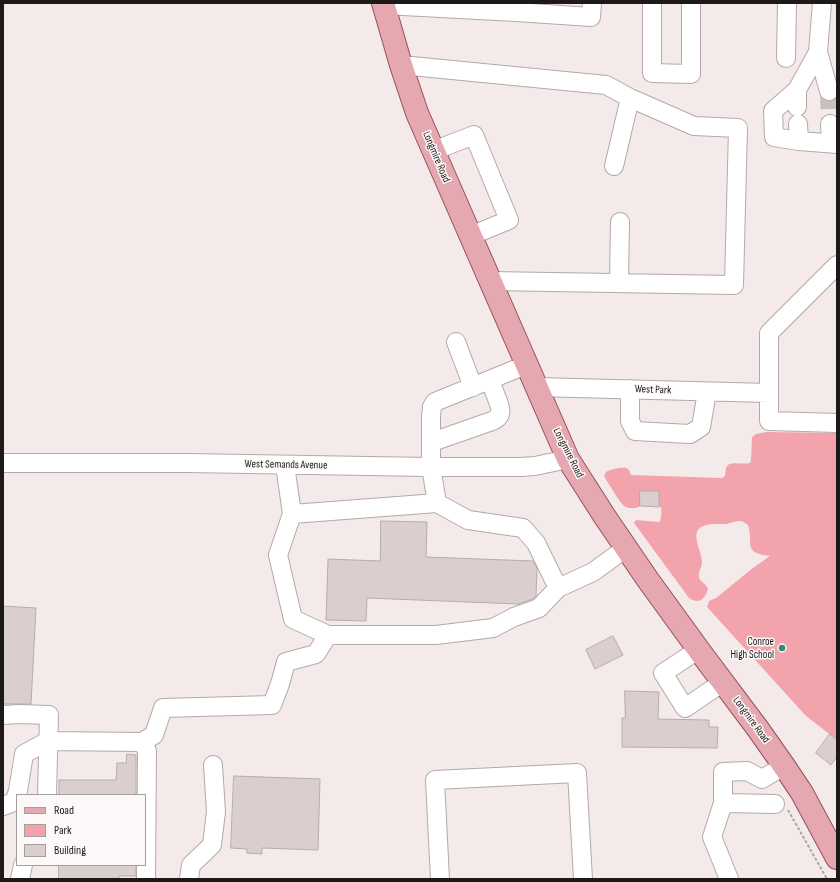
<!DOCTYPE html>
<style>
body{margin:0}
#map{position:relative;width:840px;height:882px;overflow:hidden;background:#f5eaea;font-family:"Sofia Sans Condensed",sans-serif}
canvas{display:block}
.frame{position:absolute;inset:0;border:4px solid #1d1919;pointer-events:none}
.legend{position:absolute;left:16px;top:794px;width:130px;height:72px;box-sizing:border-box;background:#fef9f9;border:1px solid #a49f9f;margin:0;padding:5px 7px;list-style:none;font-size:12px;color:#1d1919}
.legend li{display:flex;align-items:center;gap:8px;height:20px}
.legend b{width:20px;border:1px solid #a49f9f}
</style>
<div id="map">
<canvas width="840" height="882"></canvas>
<div class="frame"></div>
<ul class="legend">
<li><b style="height:5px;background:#e6a8b0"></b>Road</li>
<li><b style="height:11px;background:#f3a3ac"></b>Park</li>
<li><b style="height:11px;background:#dacecf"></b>Building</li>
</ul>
</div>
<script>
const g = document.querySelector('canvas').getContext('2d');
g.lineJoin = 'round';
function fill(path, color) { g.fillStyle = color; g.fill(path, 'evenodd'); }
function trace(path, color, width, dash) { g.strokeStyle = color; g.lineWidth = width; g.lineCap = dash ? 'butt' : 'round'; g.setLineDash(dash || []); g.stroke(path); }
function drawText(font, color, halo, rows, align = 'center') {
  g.font = font + ' "Sofia Sans Condensed",sans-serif'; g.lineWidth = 3; g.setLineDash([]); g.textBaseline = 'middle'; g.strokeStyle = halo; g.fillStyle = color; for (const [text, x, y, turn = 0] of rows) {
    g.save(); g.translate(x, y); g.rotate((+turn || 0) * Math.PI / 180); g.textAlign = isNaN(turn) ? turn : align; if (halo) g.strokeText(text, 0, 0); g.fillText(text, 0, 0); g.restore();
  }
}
const green = new Path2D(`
 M766,432l71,1v307l-31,-24 -99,-109 2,-6 7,-3 37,-30 17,-12c-28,-4 -16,-10 -22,-31 -9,-8 -13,-2 -23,-1 -7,0 -18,-1 -24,3 -11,7 1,24 1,35 0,5 -4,10 -3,15 1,5 7,6 9,12 -3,10 -9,16 -19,9l-55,-75 1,-2 2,-1 21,2 2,-1c1,-4 2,-9 1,-14h-2v-16h-18l-1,15c-4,3 -11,3 -16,0 -4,-3 -17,-25 -20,-30 2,-3 1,-4 4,-5 4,-2 17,-5 20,-2 2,2 2,4 3,6l91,3 3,-2c1,-3 0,-8 2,-10 4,-5 17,-1 23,-3l1,-3 1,-23 4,-3z`);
const building = new Path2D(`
 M640,491h19v16l-19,-1z
 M381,521l46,1 -1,35 107,4 4,7 -1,28 -3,3 -15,5 -151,-6 -1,23 -40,-1 2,-61 52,2z
 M3,606l33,2 -5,96h-28z
 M613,636l10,19 -28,14 -9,-19z
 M625,691l34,1 -1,27 51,1v7h9l-1,21 -95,-1v-29h3z
 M830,734l7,6v17l-6,8 -15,-12z
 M127,754l9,1v40h-77v-15h57l1,-17h9z
 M234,776l86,3 -2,71 -56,-2v6l-15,-1v-4l-16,-1z
 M59,865h77v11h-17v3h-60z`);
const minorTunnel = new Path2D(`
 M829,91l1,33`);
const path = new Path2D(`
 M788,810l39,69`);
const minor = new Path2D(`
 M516,3v9l75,5 1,-14
 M652,3v70l39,1v-71
 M822,3l-4,49 11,39
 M384,5l132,7
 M786,58l1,-55
 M401,65l205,20 24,13 64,28 44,2 -4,157 -244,-4
 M797,90l-24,21 1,26 25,4 38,3
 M797,107v-17l21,-38
 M798,124l1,17
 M830,124l1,19
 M433,151l41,-16 35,85 -39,16
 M614,166l16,-68
 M837,265l-68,68v88l68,2
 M619,283l1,-61
 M456,342l17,45
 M536,387l233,6
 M630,389v32l5,10 55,3 11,-7 6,-35
 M432,442l60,-21c13,-5 8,-15 4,-25 -2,-5 -4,-11 -7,-16
 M3,463h185l240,4h93l14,-1 33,-7
 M285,465l7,49
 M437,503l-6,-36v-51l1,-9 3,-5 91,-37
 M328,635l-35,-16 -15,-64 14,-41 145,-11 31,17 55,8 13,15 22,45
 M698,650l-35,23 22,35 38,-26
 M3,715l16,-1 30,1 -2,80
 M142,742l12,-7 9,-27 109,-3 8,-21 6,-22 30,-8 12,-19h108l57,-7 21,-11 25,-9 19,-20 35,-16 33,-24
 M723,803l-11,34 17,42
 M775,804l-52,-1v-31l24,-1 15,8 22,-13
 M3,806l11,-4 4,-11 6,-37 24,-13 94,1 5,9 -1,128
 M20,879l3,-14
 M189,879l2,-14 21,-20 4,-33 -3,-47
 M440,879l-5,-99 142,-7 6,106`);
const major = new Path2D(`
 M383,3l18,62 16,48 151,346 37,58 43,63 53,73 57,76 26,37 18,27 35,65`);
const markers = [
 [782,648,4,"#3c8482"]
];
const streetNames = [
 ["Longmire Road",436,157,67],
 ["West Park",653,390,2],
 ["Longmire Road",568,453,63],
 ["West Semands Avenue",286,465,1],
 ["Longmire Road",751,720,54]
];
const poiNames = [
 ["Conroe",774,642],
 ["High School",774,655]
];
fill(green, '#f3a3ac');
fill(building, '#dacecf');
trace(building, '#b7acac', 1);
trace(minorTunnel, '#cac0c0', 18, [18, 9]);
trace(minor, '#b4a8a9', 20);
trace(major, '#955059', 24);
trace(path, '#aea5a5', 2, [3, 2]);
trace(minor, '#fff', 18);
trace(major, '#e6a8b0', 22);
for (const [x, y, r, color] of markers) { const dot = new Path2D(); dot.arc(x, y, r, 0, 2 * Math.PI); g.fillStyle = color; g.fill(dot); trace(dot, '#fef9f9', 1.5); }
drawText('11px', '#1d1919', '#fef9f9', streetNames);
drawText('11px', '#1d1919', '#fef9f9', poiNames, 'right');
</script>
